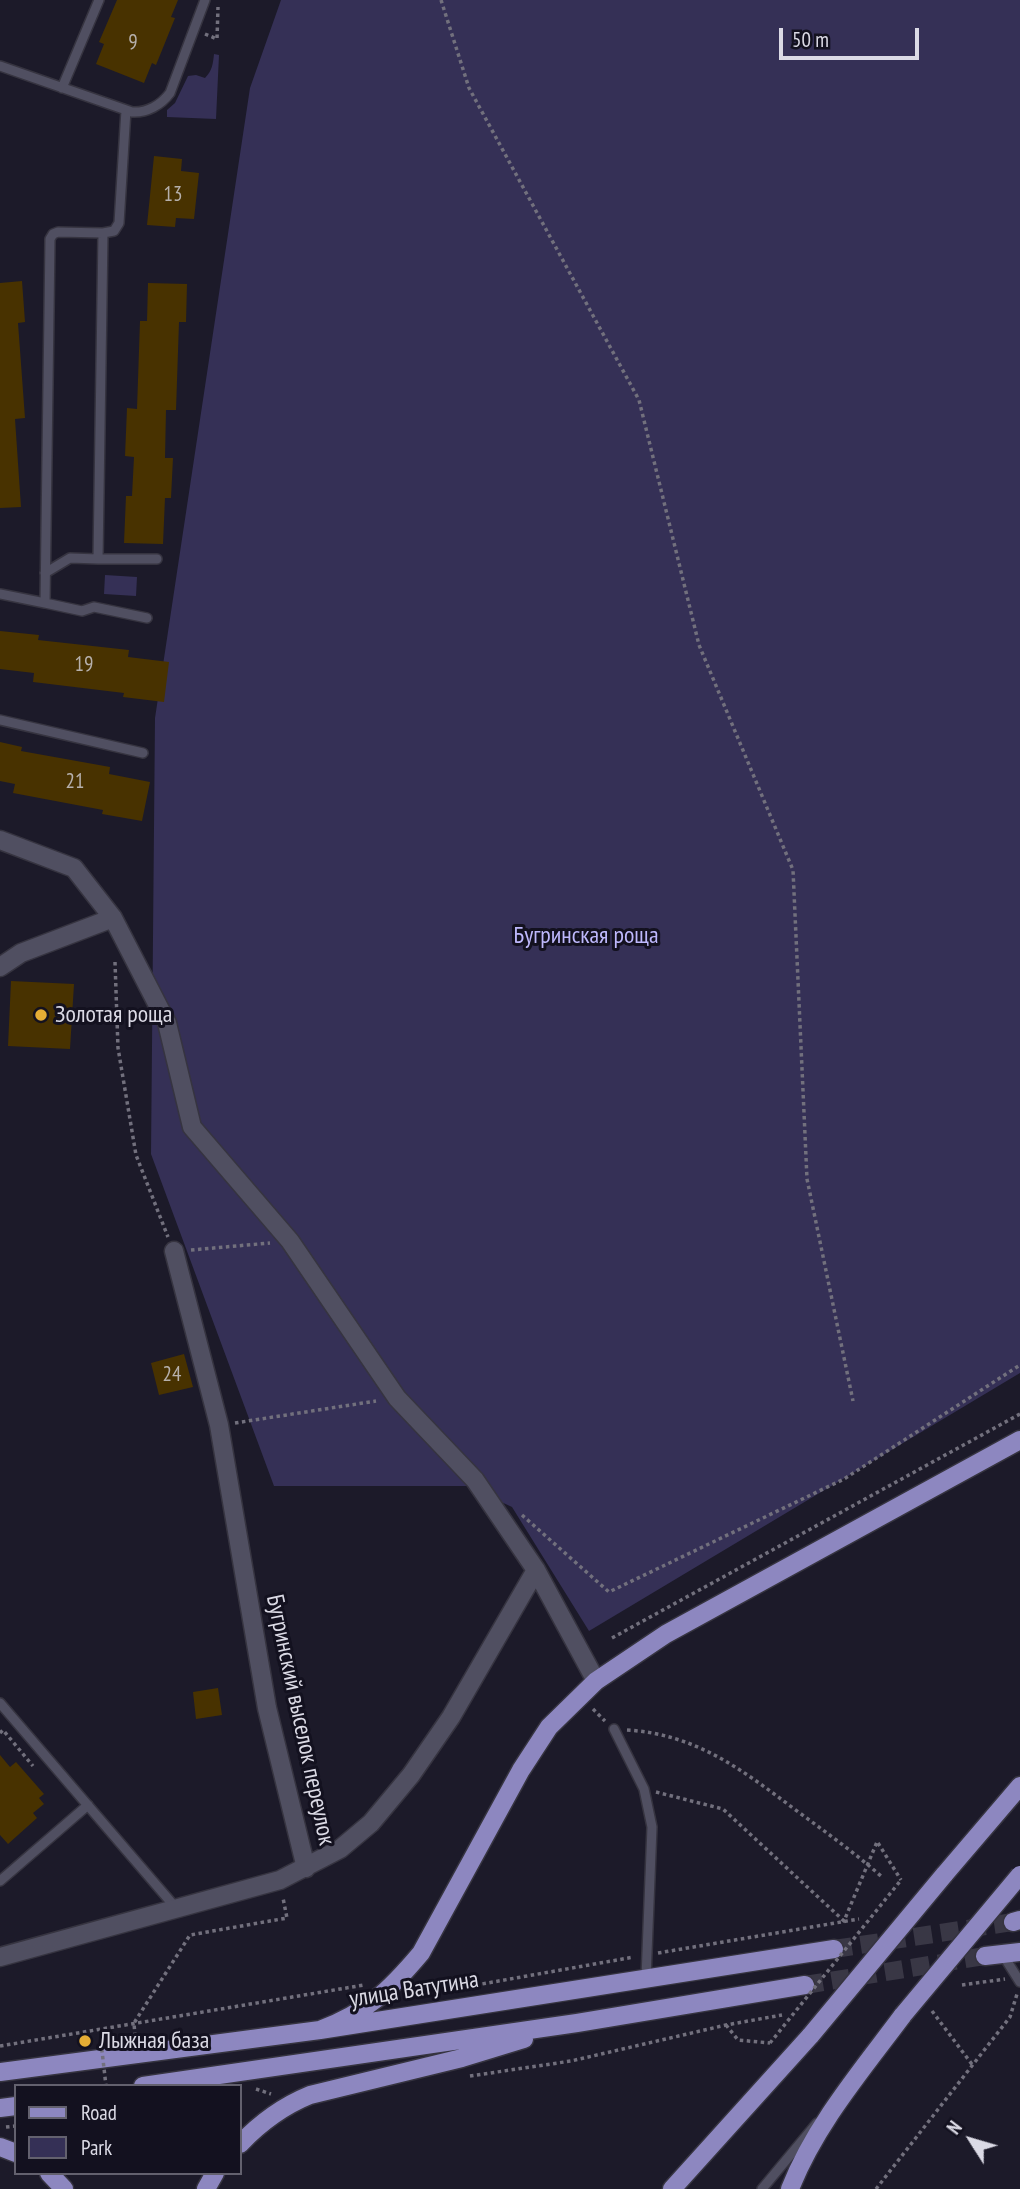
<!DOCTYPE html>
<meta charset="utf-8">
<style>
body{margin:0}
#map{position:relative;width:1020px;height:2189px;overflow:hidden;background:#1c1a29;font-family:"PT Sans Narrow",sans-serif}
canvas{display:block}
.legend{position:absolute;left:14px;top:2084px;width:228px;height:91px;box-sizing:border-box;background:#13111f;border:2px solid #63616e;margin:0;padding:9px 12px;list-style:none;font-size:21px;color:#dbdae5}
.legend li{display:flex;align-items:center;gap:14px;height:35px}
.legend b{width:35px;border:2px solid #63616e}
.north{position:absolute;left:936px;top:2105px;width:70px;height:70px;-webkit-text-stroke:5px #13111f;paint-order:stroke;rotate:307deg;font-size:19px;font-weight:700;line-height:28px;text-align:center;color:#dbdae5}
.north::after{content:'';display:block;margin:auto;width:24px;height:32px;background:#dbdae5;clip-path:polygon(50% 0,100% 100%,50% 72%,0 100%)}
.scale{position:absolute;left:779px;top:28px;width:140px;height:32px;box-sizing:border-box;border:4px solid #dbdae5;border-top:0;padding-left:9px;font-size:21px;line-height:24px;white-space:nowrap;color:#dbdae5;-webkit-text-stroke:5px #13111f;paint-order:stroke}
</style>
<div id="map">
<canvas width="1020" height="2189"></canvas>
<ul class="legend">
<li><b style="height:9px;background:#8d87c0"></b>Road</li>
<li><b style="height:19px;background:#353056"></b>Park</li>
</ul>
<div class="north">N</div>
<div class="scale">50 m</div>
</div>
<script>
const g = document.querySelector('canvas').getContext('2d');
g.lineJoin = 'round';
function fill(path, color) { g.fillStyle = color; g.fill(path, 'evenodd'); }
function trace(path, color, width, dash) { g.strokeStyle = color; g.lineWidth = width; g.lineCap = dash ? 'butt' : 'round'; g.setLineDash(dash || []); g.stroke(path); }
function drawText(font, color, halo, rows, align = 'center') {
  g.font = font + ' "PT Sans Narrow",sans-serif'; g.lineWidth = 6; g.setLineDash([]); g.textBaseline = 'middle'; g.strokeStyle = halo; g.fillStyle = color; for (const [text, x, y, turn = 0] of rows) {
    g.save(); g.translate(x, y); g.rotate((+turn || 0) * Math.PI / 180); g.textAlign = isNaN(turn) ? turn : align; if (halo) g.strokeText(text, 0, 0); g.fillText(text, 0, 0); g.restore();
  }
}
const green = new Path2D(`
 M281,0h739v1373l-431,258 -77,-124 -45,-21h-193l-123,-332 4,-436 95,-630z
 M214,54l5,1 -3,64 -49,-2v-7l8,-7 13,-27 8,-1 9,3c7,-7 8,-14 9,-24z
 M105,575l32,2 -1,19 -32,-2z`);
const building = new Path2D(`
 M117,0h61l-7,17 4,1 -19,47 -4,-2 -8,20 -48,-19 8,-20 -5,-2z
 M154,156l28,3 -1,12 18,2 -5,46 -18,-1 -1,9 -28,-2z
 M22,281l3,41 -7,1 7,95 -10,1 6,88 -21,1v-225z
 M148,283l39,1 -1,38h-7l-3,88h-10l-1,48h8l-2,40h-6l-2,46 -39,-1 2,-47h6l2,-39 -9,-1 2,-48 10,1 3,-88h7z
 M0,631l39,4 -1,5 91,10 -1,7 41,5 -5,40 -41,-5 1,-4 -91,-11 1,-9 -34,-4z
 M0,742l22,5 -1,4 89,16 -1,7 41,8 -8,39 -40,-7 1,-4 -90,-17 2,-9 -15,-3z
 M11,981l63,3 -4,65 -62,-3z
 M184,1354l9,33 -34,8 -8,-32z
 M218,1688l4,27 -26,4 -3,-27z
 M0,1755l10,12 6,-5 28,32 -5,4 5,6 -11,9 4,5 -29,26 -8,-9z`);
const primaryTunnel = new Path2D(`
 M834,1949l179,-27
 M805,1985l180,-29`);
const path = new Path2D(`
 M441,0l28,88 170,312 60,245 94,225 14,309 46,222
 M205,34l12,5 1,-32
 M115,962l3,86 18,107 32,82
 M191,1250l79,-7
 M235,1423l141,-22
 M522,1515l87,77 235,-113 176,-114
 M612,1638l408,-224
 M593,1709l12,12
 M627,1730c68,4 114,39 166,78 31,23 61,44 89,69
 M0,1733l3,-3 30,36
 M656,1792l67,17 121,112 33,-79
 M878,1843l23,37
 M658,1953l201,-34
 M962,1985l43,-6
 M448,1990l186,-33
 M932,2011l42,56
 M726,2025l12,15 32,3
 M135,2036l-1,-13 56,-88 97,-17 -4,-20
 M0,2046l364,-61
 M470,2076l101,-15 155,-36 56,-10
 M256,2089l15,5
 M6,2127l10,-1
 M876,2189l134,-172 7,-23`);
const service = new Path2D(`
 M0,66l132,46c15,1 29,-7 38,-19l35,-93
 M62,88l37,-88
 M98,559h59
 M45,573l25,-15 28,1 5,-326 11,-2 5,-8 7,-113
 M0,594l45,9 5,-364 3,-5 5,-2 45,1
 M45,603l37,8 12,-4 53,11
 M0,720l143,33
 M0,1703l176,205
 M614,1729l30,60 8,38 -6,151
 M0,1881l88,-76
 M1003,1955l17,27
 M762,2189l55,-66`);
const minor = new Path2D(`
 M0,840l74,28 39,50 54,105 25,104 98,114 107,157 78,82 61,90 60,111
 M0,967l21,-14 92,-35
 M174,1251l45,174 48,283 39,160
 M0,1957l280,-77 60,-31 31,-26 40,-48 40,-58 85,-147`);
const primary = new Path2D(`
 M944,1875l76,-89
 M1013,1922l7,-2
 M985,1956l35,-4
 M320,2030c47,-18 69,-39 101,-77l100,-183 28,-43 47,-46 70,-47 354,-194
 M0,2072l320,-42 514,-81
 M143,2086l434,-63 228,-38
 M0,2108l16,-2
 M240,2144c20,-21 43,-38 70,-49l152,-37 62,-19
 M0,2147l16,6
 M49,2173l15,16
 M206,2189l9,-16
 M672,2189l139,-154
 M790,2189c25,-64 72,-119 113,-174`);
const pathBridge = new Path2D(`
 M101,2042l5,44
 M770,2043l131,-163`);
const primaryBridge = new Path2D(`
 M903,2015l117,-140
 M811,2035l133,-160`);
const markers = [
 [41,1015,7,"#e5ad35"],
 [85,2041,7,"#e5ad35"]
];
const numberNames = [
 ["9",133,43],
 ["13",173,195],
 ["19",84,665],
 ["21",75,782],
 ["24",172,1375]
];
const parkNames = [
 ["Бугринская роща",586,936]
];
const poiNames = [
 ["Золотая роща",55,1015],
 ["Лыжная база",99,2041]
];
const streetNames = [
 ["Бугринский выселок переулок",300,1720,78],
 ["улица Ватутина",414,1990,-9]
];
fill(green, '#353056');
fill(building, '#483200');
trace(primaryTunnel, '#393745', 18, [18, 9]);
trace(service, '#363440', 12);
trace(minor, '#363440', 21);
trace(primary, '#363440', 21);
trace(path, '#72707d', 3.5, [3.5, 3.5]);
trace(service, '#504f61', 9);
trace(minor, '#504f61', 18);
trace(primary, '#8d87c0', 18);
trace(primaryBridge, '#363440', 21, []);
trace(pathBridge, '#72707d', 3.5, [3.5, 3.5]);
trace(primaryBridge, '#8d87c0', 18);
for (const [x, y, r, color] of markers) { const dot = new Path2D(); dot.arc(x, y, r, 0, 2 * Math.PI); g.fillStyle = color; g.fill(dot); trace(dot, '#13111f', 2.5); }
drawText('21px', '#b6b0ac', null, numberNames);
drawText('24px', '#beb8fc', '#13111f', parkNames);
drawText('24px', '#dbdae5', '#13111f', poiNames, 'left');
drawText('24px', '#dbdae5', '#13111f', streetNames);
</script>
